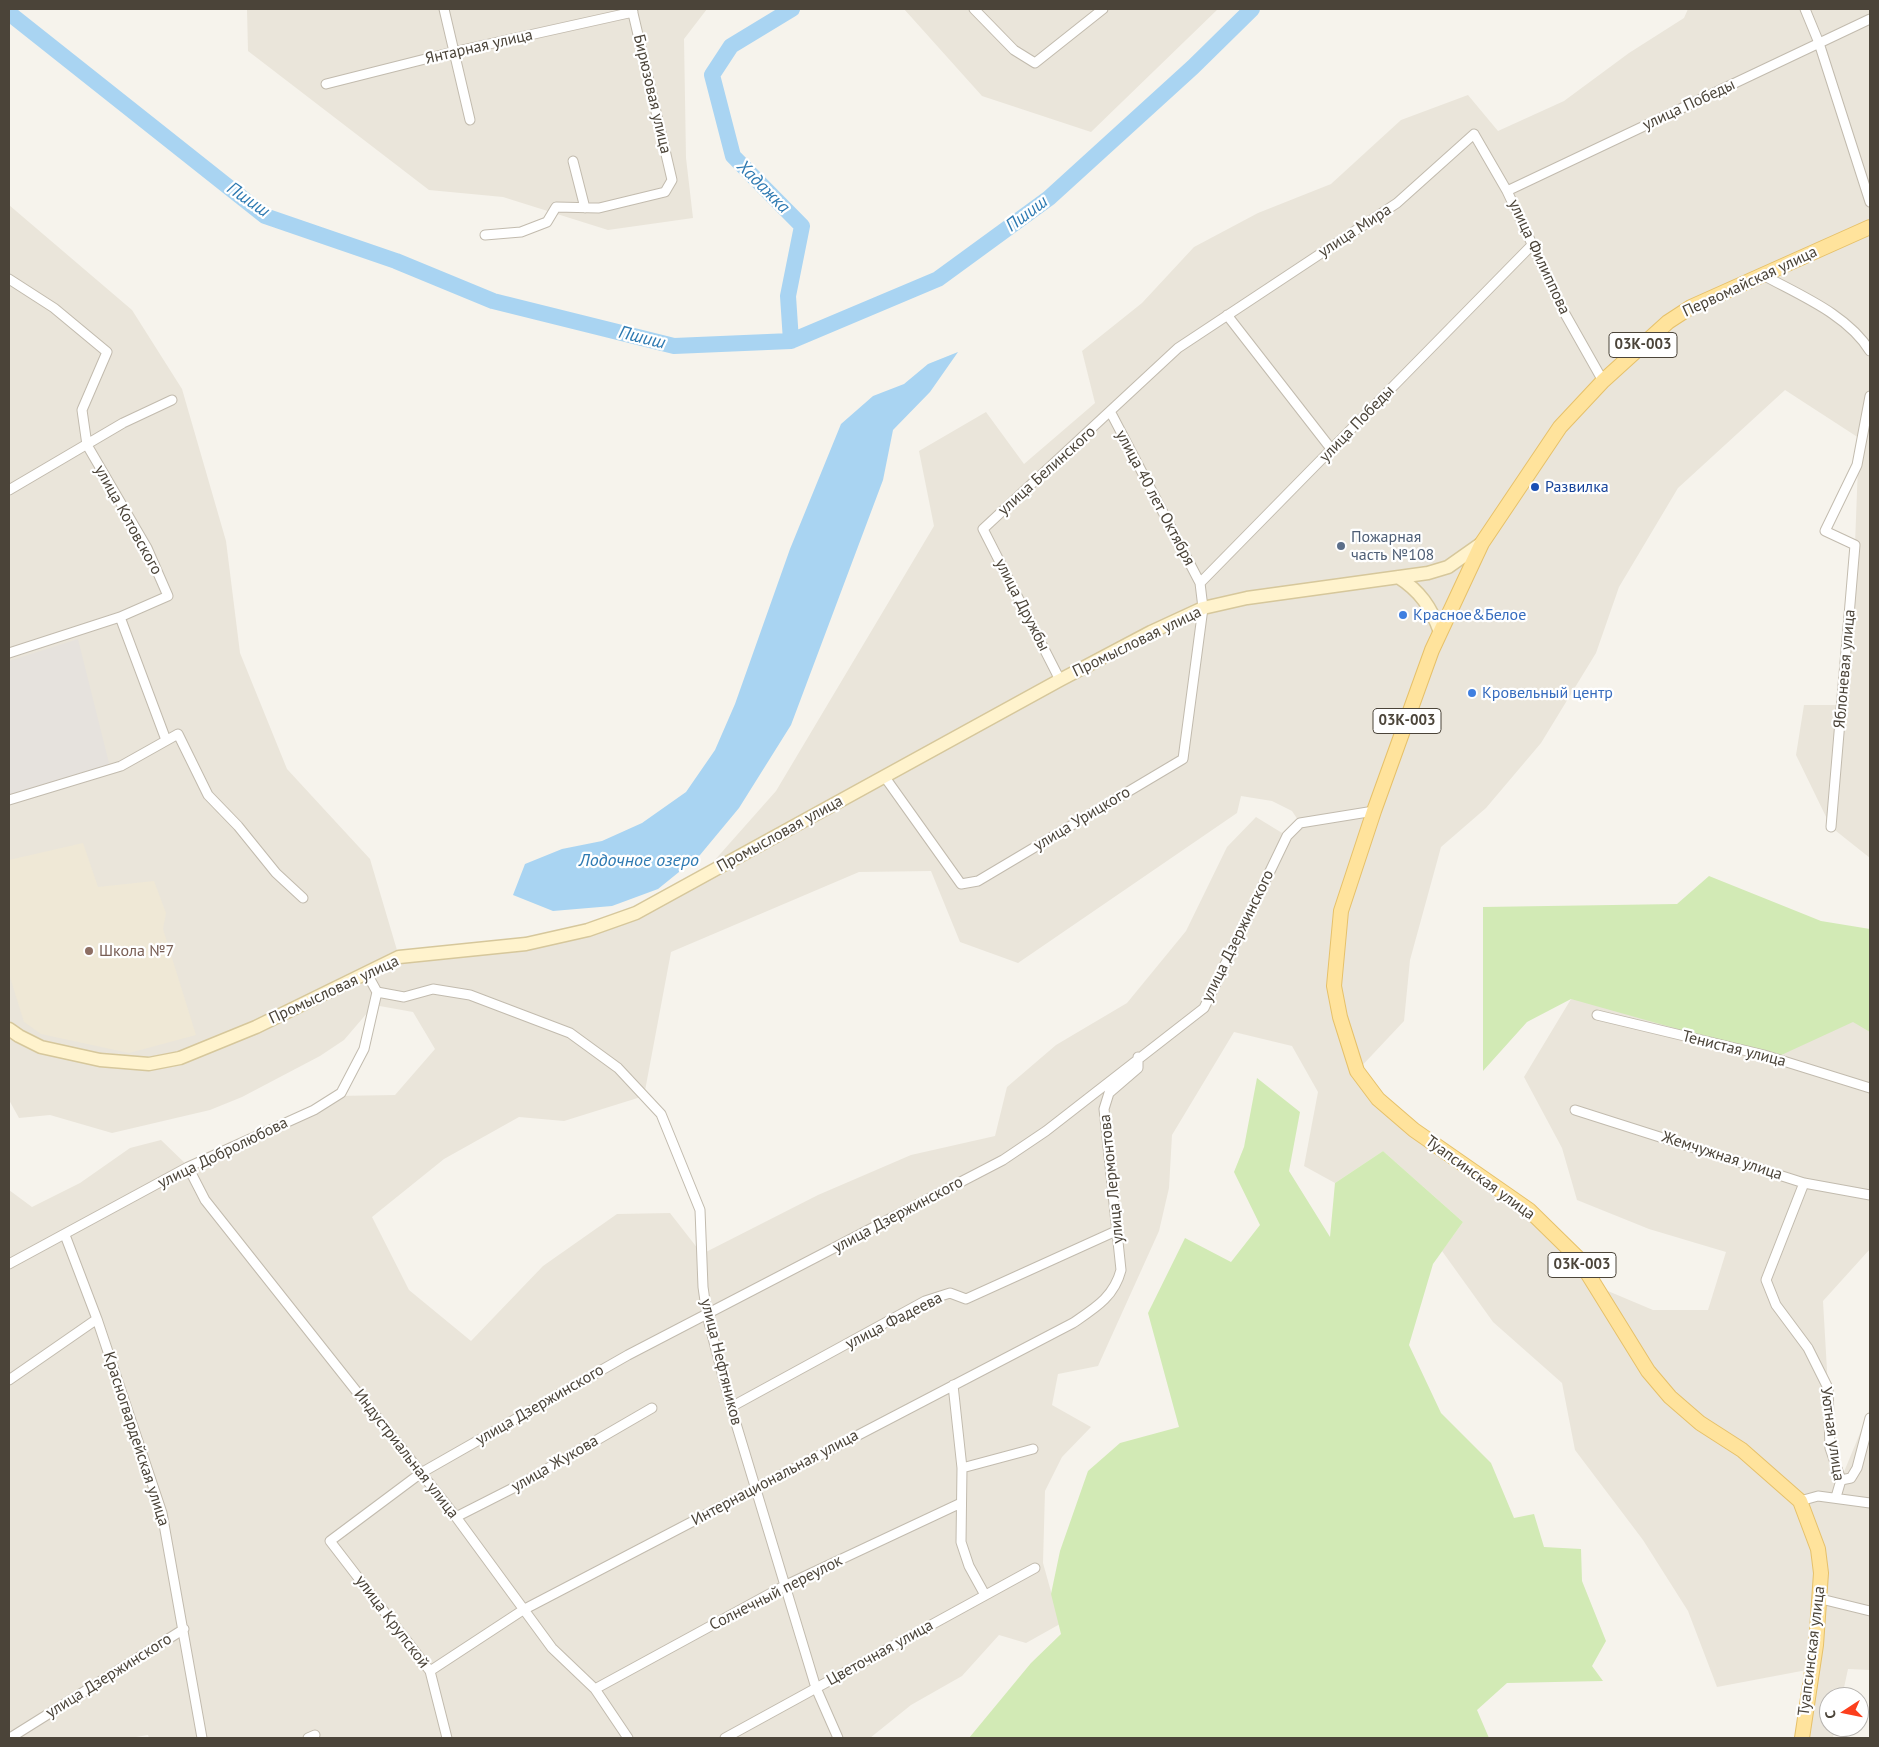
<!DOCTYPE html>
<meta charset="utf-8">
<style>
body{margin:0}
#map{position:relative;width:1879px;height:1747px;overflow:hidden;background:#f6f3ec;font-family:"PT Sans",sans-serif}
canvas{display:block}
.frame{position:absolute;inset:0;border:10px solid #4b4439;pointer-events:none}
.north{position:absolute;left:1819px;top:1687px;width:50px;height:50px;box-sizing:border-box;background:#fff;border:1px solid #b7b4b0;border-radius:50%;rotate:259deg;font-size:14px;font-weight:700;line-height:20px;text-align:center;color:#4b4439}
.north::after{content:'';display:block;margin:auto;width:18px;height:22px;background:#fc3f1d;clip-path:polygon(50% 0,100% 100%,50% 72%,0 100%)}
</style>
<div id="map">
<canvas width="1879" height="1747"></canvas>
<div class="frame"></div>
<div class="north">С</div>
</div>
<script>
const g = document.querySelector('canvas').getContext('2d');
g.lineJoin = 'round';
function fill(path, color) { g.fillStyle = color; g.fill(path, 'evenodd'); }
function trace(path, color, width, dash) { g.strokeStyle = color; g.lineWidth = width; g.lineCap = dash ? 'butt' : 'round'; g.setLineDash(dash || []); g.stroke(path); }
function drawText(font, color, halo, rows, align = 'center') {
  g.font = font + ' "PT Sans",sans-serif'; g.lineWidth = 4.5; g.setLineDash([]); g.textBaseline = 'middle'; g.strokeStyle = halo; g.fillStyle = color; for (const [text, x, y, turn = 0] of rows) {
    g.save(); g.translate(x, y); g.rotate((+turn || 0) * Math.PI / 180); g.textAlign = isNaN(turn) ? turn : align; if (halo) g.strokeText(text, 0, 0); g.fillText(text, 0, 0); g.restore();
  }
}
const residential = new Path2D(`
 M247,9h460l-23,30 2,119 7,60 -85,12 -105,-33 -74,-7 -181,-139z
 M904,9h314l-127,123 -109,-36z
 M1688,9h182v849l-39,-31 -35,-72 8,-50h37l14,-160 4,-107 -74,-48 -107,98 -59,99 -23,66 -55,90 -55,65 -45,39 -31,113 -6,61 -47,50 21,28 151,111 67,76 57,24h55l18,-58 -77,-23 -72,-29 -15,-52 -38,-71 47,-78 262,10 37,18v222l-47,52 5,87 13,91 29,-70v261l-22,-1 -6,28h-13v30h6l-2,11h-31l10,-69 -95,18 -29,-76 -45,-71 -68,-90 -13,-67 -69,-61 -51,-71 21,-29 -80,-71 -48,32 -31,-17 14,-74 -26,-46 -58,-14 -62,103 -3,53 -10,43 -61,135 -40,8 -6,31 39,22 -29,30 -17,34 -2,72 17,61 -34,19 -27,-8 -37,41 -51,29 -41,33h-721l-1,-3 -18,3h-121v-548l23,17 48,-24 50,-35 31,-8 28,27 147,-71 59,-1 40,-46 -22,-37 -39,-7 -30,35 -24,16 -78,41 -32,13 -98,23 -62,-18 -31,3 -10,-18v-895l123,105 50,79 44,152 14,112 47,116 83,90 29,98 189,-27 110,-51 78,-88 158,-265 -15,-75 67,-39 38,52 71,-61 -13,-52 60,-48 52,-56 64,-34 73,-29 70,-64 67,-25 30,36 66,-30 65,-48 55,-35zM1241,796l31,5 20,10 8,12 -13,13 -31,-19 -29,30 -41,84 -59,72 -71,42 -49,42 -12,49 -84,19 -93,40 -116,59 -32,-41 -53,1 -74,52 -72,75 -62,-51 -37,-73 72,-58 75,-42 45,4 80,-25 27,-144 188,-80 72,-1 29,71 58,21 219,-150z`);
const industrial = new Path2D(`
 M78,639l32,128 -101,30v-136z`);
const education = new Path2D(`
 M83,843l15,44 56,-6 12,32 -3,16 33,106 -67,18 -88,-19 -17,-12 -15,-48v-114z`);
const green = new Path2D(`
 M1709,876l112,45 49,8v103l-17,-10 -76,35 -206,-58 -44,23 -44,49v-164l194,-3z
 M1257,1078l43,34 -11,59 41,66 5,-54 48,-32 80,71 -30,42 -24,81 32,68 50,50 23,55 20,-4 10,33 37,2 1,32 24,60 -14,25 11,15 -96,2 -30,27 12,28h-520l62,-75 30,-29 -10,-40 9,-43 28,-80 32,-28 59,-16 -31,-114 37,-75 46,24 29,-37 -26,-53 10,-25z`);
const water = new Path2D(`
 M958,352l-28,40 -37,38 -10,50 -92,245 -52,83 -39,47 -42,34 -46,17 -59,5 -40,-16 12,-31 37,-15 40,-8 40,-18 44,-31 29,-42 20,-46 55,-155 51,-125 32,-28 31,-12 24,-20z`);
const river = new Path2D(`
 M9,13l256,203 131,45 97,40 181,45 117,-5 147,-62 111,-81 144,-131 59,-58
 M791,341l-3,-45 14,-70 -69,-70 -21,-81 19,-29 61,-37`);
const street = new Path2D(`
 M444,9l26,111
 M974,9l40,41 21,13 68,-54
 M1805,9l14,34 51,159
 M326,84l127,-32 180,-40
 M573,161l12,47
 M1507,191l363,-172
 M485,235l36,-3 26,-10 9,-15 43,1 66,-16 7,-12 -40,-171
 M1763,275c36,20 84,39 107,76
 M9,279l45,29 53,44 -25,58 5,35 60,103 21,48 -48,21 -111,36
 M1227,315l105,135
 M1111,413l89,170
 M9,490l114,-67 49,-23
 M120,617l46,123
 M1060,680l-77,-151 195,-181 219,-145 77,-69 33,57 57,121 39,69
 M884,776l77,108 17,-3 205,-122 20,-151 -3,-25 331,-337
 M9,800l112,-34 57,-32 30,61 30,31 38,47 27,25
 M1831,827l24,-282 -30,-14 32,-66 13,-69
 M366,972l11,20 27,5 29,-8 37,6 100,38 48,35 43,46 39,96 3,77 4,28 24,92 85,281 22,50
 M1597,1015l167,40 106,33
 M1575,1110l229,73 66,12
 M188,1167l17,33 251,317 96,131 43,41 33,49
 M1804,1183l-38,97 10,25 32,43 20,40 2,60 11,32 -5,17
 M65,1235l32,84 65,194 40,225
 M9,1264l179,-97 126,-57 27,-17 23,-44 13,-57
 M9,1380l88,-61
 M953,1385l9,83 -1,74 8,24 16,29
 M731,1407l194,-106 25,-8 16,6 150,-68
 M962,1468l71,-19
 M1841,1480l10,-2 6,-10 13,-50
 M1800,1501l18,-5 52,7
 M456,1517l65,-33 131,-76
 M1821,1599l49,12
 M430,1671l93,-61 550,-287c22,-15 41,-26 48,-53l-17,-161 5,-16 29,-25v-11
 M595,1689l189,-103 177,-83
 M10,1738l174,-109
 M308,1738l7,-3
 M447,1738l-17,-67 -100,-130 91,-68 207,-118 375,-195 43,-29 158,-123 83,-172 13,-13 74,-12
 M725,1738l310,-170`);
const secondary = new Path2D(`
 M1398,577c22,14 33,30 42,55
 M9,1029l10,7 22,11 59,13 49,4 31,-6 76,-31 143,-70 127,-13 62,-14 48,-17 424,-233 91,-48 52,-24 44,-10 181,-25 20,-6 34,-24`);
const primary = new Path2D(`
 M1802,1738l14,-93 5,-72 -3,-24 -18,-48 -58,-51 -42,-27 -30,-26 -22,-26 -70,-113 -49,-48 -115,-80 -36,-31 -21,-28 -17,-54 -6,-31 7,-75 33,-100 58,-161 50,-107 78,-116 43,-46 65,-59 23,-15 179,-80`);
const markers = [
 [1535,487,5,"#1a4fb4"],
 [1341,546,5,"#5c6f8a"],
 [1403,615,5,"#3f7fe0"],
 [1472,693,5,"#3f7fe0"],
 [89,951,5,"#8d6e63"]
];
const shields = [
 [1643,345,68],
 [1407,721,68],
 [1582,1265,68]
];
const shieldNames = [
 ["03К-003",1643,345],
 ["03К-003",1407,721],
 ["03К-003",1582,1265]
];
const streetNames = [
 ["Янтарная улица",479,47,-13],
 ["Бирюзовая улица",652,94,77],
 ["улица Победы",1689,105,-25],
 ["улица Мира",1355,231,-33],
 ["улица Филиппова",1539,257,65],
 ["Первомайская улица",1750,282,-25],
 ["улица Победы",1357,424,-46],
 ["улица Белинского",1047,471,-42],
 ["улица 40 лет Октября",1155,498,62],
 ["улица Котовского",128,520,61],
 ["улица Дружбы",1022,605,63],
 ["Промысловая улица",1137,642,-26],
 ["Яблоневая улица",1845,669,-85],
 ["улица Урицкого",1082,819,-31],
 ["Промысловая улица",780,834,-29],
 ["улица Дзержинского",1238,936,-64],
 ["Промысловая улица",334,990,-25],
 ["Тенистая улица",1734,1049,14],
 ["улица Добролюбова",223,1153,-26],
 ["Жемчужная улица",1722,1156,18],
 ["Туапсинская улица",1480,1178,36],
 ["улица Лермонтова",1112,1179,-96],
 ["улица Дзержинского",898,1215,-28],
 ["улица Фадеева",894,1321,-27],
 ["улица Нефтяников",721,1362,76],
 ["улица Дзержинского",540,1405,-30],
 ["Уютная улица",1832,1434,82],
 ["Красногвардейская улица",136,1439,72],
 ["Индустриальная улица",406,1454,52],
 ["улица Жукова",555,1464,-30],
 ["Интернациональная улица",775,1478,-28],
 ["Солнечный переулок",776,1593,-27],
 ["улица Крупской",392,1622,53],
 ["Туапсинская улица",1812,1651,-83],
 ["Цветочная улица",880,1653,-29],
 ["улица Дзержинского",109,1676,-32]
];
const transitNames = [
 ["Развилка",1545,487]
];
const serviceNames = [
 ["Пожарная",1351,537],
 ["часть №108",1351,555]
];
const shopNames = [
 ["Красное&Белое",1413,615],
 ["Кровельный центр",1482,693]
];
const educationNames = [
 ["Школа №7",99,951]
];
const waterNames = [
 ["Хадажка",763,187,45],
 ["Пшиш",248,200,35],
 ["Пшиш",1027,214,-37],
 ["Пшиш",642,338,14],
 ["Лодочное озеро",639,861]
];
fill(residential, '#eae5da');
fill(industrial, '#e6e2dd');
fill(education, '#efe8d6');
fill(green, '#d2eab5');
fill(water, '#a9d4f2');
trace(river, '#a9d4f2', 16);
trace(street, '#c2bbae', 11);
trace(secondary, '#d6c79b', 15);
trace(primary, '#e6c16a', 16);
trace(street, '#fff', 9);
trace(secondary, '#fff3cd', 12);
trace(primary, '#ffe39c', 14);
for (const [x, y, r, color] of markers) { const dot = new Path2D(); dot.arc(x, y, r, 0, 2 * Math.PI); g.fillStyle = color; g.fill(dot); trace(dot, '#fff', 2); }
for (const [x, y, w] of shields) { const box = new Path2D(); box.roundRect(x - w / 2, y - 12.5, w, 25, 4); g.fillStyle = '#fff'; g.fill(box); trace(box, '#4b4439', 1); }
drawText('bold 15px', '#4b4439', null, shieldNames);
drawText('16px', '#4b4439', '#fff', streetNames);
drawText('16px', '#164399', '#fff', transitNames, 'left');
drawText('16px', '#4e5e75', '#fff', serviceNames, 'left');
drawText('16px', '#366cbe', '#fff', shopNames, 'left');
drawText('16px', '#785e54', '#fff', educationNames, 'left');
drawText('italic 18px', '#2e7ab2', '#fff', waterNames);
</script>
